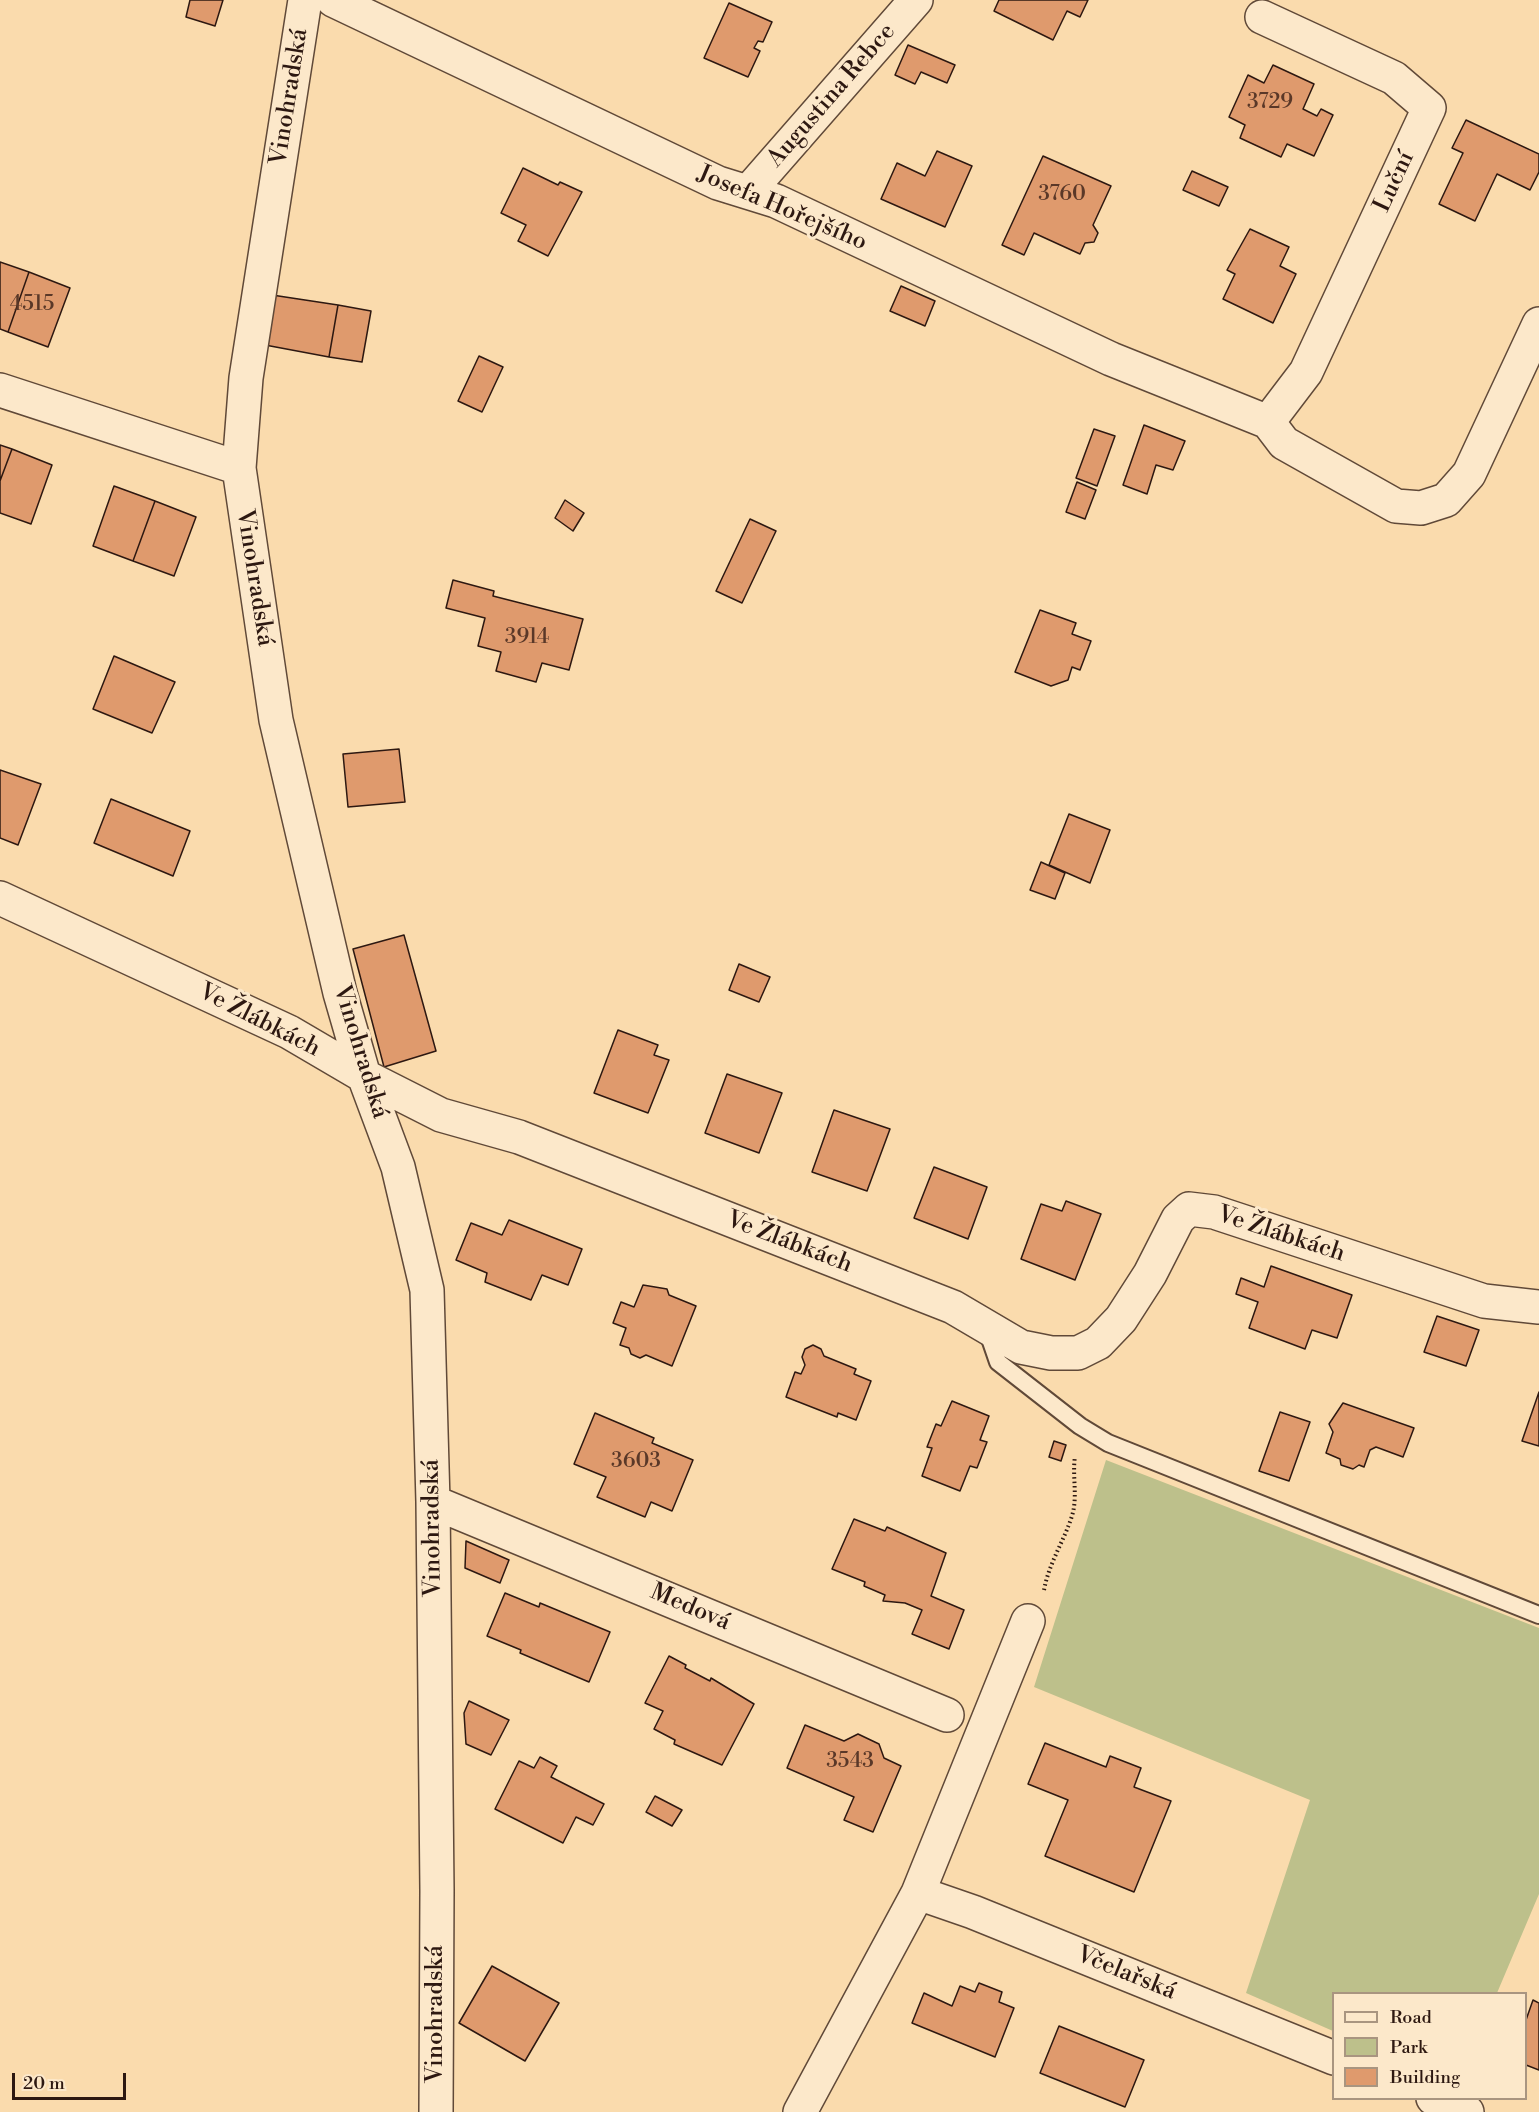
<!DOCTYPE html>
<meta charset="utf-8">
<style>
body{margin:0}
#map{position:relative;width:1539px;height:2112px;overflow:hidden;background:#fadbad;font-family:"Libre Bodoni",serif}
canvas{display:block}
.legend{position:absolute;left:1332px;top:1992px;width:195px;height:108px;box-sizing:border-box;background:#fce8ca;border:2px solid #a99580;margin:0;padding:8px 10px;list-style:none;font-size:18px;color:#2d1811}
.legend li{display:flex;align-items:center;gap:12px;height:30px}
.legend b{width:30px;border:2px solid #a99580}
.scale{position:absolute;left:12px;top:2073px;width:114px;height:27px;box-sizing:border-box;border:3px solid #2d1811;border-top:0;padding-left:8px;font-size:18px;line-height:21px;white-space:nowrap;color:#2d1811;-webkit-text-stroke:4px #fce8ca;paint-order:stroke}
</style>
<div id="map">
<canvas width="1539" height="2112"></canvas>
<ul class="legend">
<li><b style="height:8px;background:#fce8ca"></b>Road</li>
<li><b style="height:16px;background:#bdc08b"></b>Park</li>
<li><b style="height:16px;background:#df9a6d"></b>Building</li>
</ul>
<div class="scale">20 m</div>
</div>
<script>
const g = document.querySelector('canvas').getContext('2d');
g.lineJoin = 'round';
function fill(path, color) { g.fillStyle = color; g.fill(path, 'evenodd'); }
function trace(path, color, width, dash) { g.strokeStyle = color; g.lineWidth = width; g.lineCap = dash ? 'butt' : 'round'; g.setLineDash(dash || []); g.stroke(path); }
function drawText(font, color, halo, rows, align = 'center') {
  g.font = font + ' "Libre Bodoni",serif'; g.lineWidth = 6; g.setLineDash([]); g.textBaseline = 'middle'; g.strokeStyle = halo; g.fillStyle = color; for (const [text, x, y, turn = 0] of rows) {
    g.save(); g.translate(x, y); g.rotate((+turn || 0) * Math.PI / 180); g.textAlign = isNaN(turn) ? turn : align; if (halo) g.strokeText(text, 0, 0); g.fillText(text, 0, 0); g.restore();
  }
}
const green = new Path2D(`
 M1106,1460l433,168v266l-42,99 -163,1 -1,37 -87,-38 64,-193 -276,-113z`);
const building = new Path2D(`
 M190,0h33l-8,26 -29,-9z
 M999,0h89l-8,17 -13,-6 -14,29 -59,-29z
 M729,3l43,19 -9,20 -5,-1 -4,7 6,3 -12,26 -44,-19z
 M908,45l47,20 -8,18 -26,-11 -6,12 -20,-9z
 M1273,65l41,19 -11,25 14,7 4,-7 12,6 -19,41 -27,-12 -6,13 -41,-19 5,-13 -16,-8 19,-42 16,8z
 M1466,120l73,34v18l-9,18 -33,-16 -22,47 -36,-17 24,-51 -11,-5z
 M937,151l35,15 -27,61 -64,-28 16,-36 28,13z
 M1043,156l68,30 -18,39 5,8 -4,9 -9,1 -5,11 -46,-21 -10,22 -22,-10z
 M523,168l35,17 2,-3 22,10 -34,64 -30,-15 8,-16 -25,-12z
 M1192,171l36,16 -9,19 -36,-16z
 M1250,229l39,18 -9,19 16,8 -23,49 -50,-24 12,-25 -8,-4z
 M0,262l29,10 -21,60 -8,-3z
 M29,272l41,16 -22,59 -40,-15z
 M901,286l34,15 -10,25 -35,-15z
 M272,295l66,10 -9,52 -64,-12z
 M338,305l33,6 -9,51 -33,-5z
 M479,356l24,11 -21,45 -24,-11z
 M1144,425l41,16 -12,29 -17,-5 -9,29 -24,-9z
 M1094,429l21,7 -18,50 -21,-8z
 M0,445l12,4 -12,32z
 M12,449l40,16 -21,59 -31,-11v-32z
 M1077,482l19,8 -11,29 -19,-7z
 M114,486l41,15 -22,60 -40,-15z
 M565,500l19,13 -11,18 -18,-13z
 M155,501l41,16 -22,59 -41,-15z
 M750,519l26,12 -34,72 -26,-12z
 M453,580l41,11 -1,5 90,23 -14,51 -27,-7 -6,19 -40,-11 5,-19 -23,-6 7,-28 -39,-10z
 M1040,610l36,13 -4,11 19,7 -11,29 -8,-3 -4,13 -17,6 -36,-14z
 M114,656l61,26 -23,51 -59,-24z
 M399,749l6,53 -57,5 -5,-53z
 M0,770l41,14 -23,61 -18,-7z
 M111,799l79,32 -17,45 -79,-33z
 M1069,814l41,16 -20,53 -41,-18z
 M1041,862l24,11 -10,26 -25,-9z
 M404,935l32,116 -52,16 -31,-118z
 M739,964l31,13 -11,25 -30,-12z
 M618,1030l40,15 -4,10 15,5 -21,53 -54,-20z
 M727,1074l55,19 -23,60 -54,-20z
 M834,1110l56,19 -23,62 -55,-19z
 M934,1167l53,20 -19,52 -54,-21z
 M1066,1201l35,13 -26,66 -54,-21 20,-55 21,7z
 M509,1220l73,29 -14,36 -26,-10 -11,25 -46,-18 2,-9 -31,-13 15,-37 31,12z
 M1271,1266l81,29 -15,43 -25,-8 -7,19 -56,-21 9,-26 -22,-8 5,-16 23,9z
 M643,1285l24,4 2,6 27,11 -24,60 -26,-11 -6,3 -9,-4 -2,-6 -9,-3 6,-17 -13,-5 8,-21 13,5z
 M1437,1316l42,14 -13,36 -42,-14z
 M813,1345l8,4 3,7 32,13 -2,5 17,7 -15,39 -18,-7 -1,4 -51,-20 9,-25 6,2 4,-9 -3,-8 3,-8z
 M1539,1392v54l-17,-5z
 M952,1401l37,15 -9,24 7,2 -10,26 -7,-2 -10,25 -38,-15 10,-28 -5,-1 9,-23 5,2z
 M1343,1403l71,25 -11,29 -27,-10 -6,3 -6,17 -5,-2 -6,4 -12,-4 -1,-6 -14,-6 7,-21 -4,-8z
 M1280,1412l30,10 -21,59 -30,-10z
 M595,1413l59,25 -2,5 41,17 -21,51 -21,-9 -6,15 -48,-20 9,-20 -32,-13z
 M1054,1441l12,4 -5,16 -12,-4z
 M854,1519l31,12 2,-4 59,26 -15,43 33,14 -15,39 -37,-15 10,-24 -17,-7 -22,-2 2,-6 -21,-9 1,-4 -33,-13z
 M466,1541l43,19 -9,23 -35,-15z
 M505,1593l34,14 1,-4 70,29 -21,50 -69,-29 1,-3 -34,-14z
 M669,1656l17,9 -1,3 25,13 1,-3 43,26 -32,61 -48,-21 1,-4 -21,-11 9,-18 -18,-8z
 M469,1701l40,19 -18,35 -25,-11 -2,-31z
 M805,1725l39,16 14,-7 21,10 5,14 17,8 -28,66 -29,-12 10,-23 -67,-29z
 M1045,1743l61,24 4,-11 31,12 -7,19 37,14 -37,91 -89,-36 23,-56 -40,-16z
 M540,1757l17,9 -6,11 53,27 -11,21 -17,-8 -13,26 -68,-34 24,-48 15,7z
 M655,1796l27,14 -10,16 -26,-14z
 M492,1966l67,37 -34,58 -66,-38z
 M979,1983l23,9 -3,10 15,6 -19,49 -83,-34 12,-30 28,13 8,-20 15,6z
 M1533,2000l6,3v67l-13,-5v-45z
 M1059,2026l85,34 -19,47 -85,-34z`);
const path = new Path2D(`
 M1044,1590c5,-27 20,-49 28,-74 6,-20 0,-39 3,-60`);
const service = new Path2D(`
 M987,1330l11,32 82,64 28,17 431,172`);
const minor = new Path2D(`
 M305,0l-59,378 -7,90 37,252 64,273 24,83 34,91 29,123 6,212 4,388 -1,222
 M333,0l385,183 58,18 335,158 157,63
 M1262,17l132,61 35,30 -123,264 -38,50
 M748,192l168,-192
 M0,390l239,78
 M1268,422l16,21 112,63 25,2 25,-8 23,-26 70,-150
 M0,898l289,134 75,44 77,39 78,22 434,170 68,40 30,6h27l20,-10 23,-24 29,-45 28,-55 11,-10 25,3 270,89 55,6
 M433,1502l514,213
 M918,1893l55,19 361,146
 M1433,2098l34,14
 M800,2112l118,-219 110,-272`);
const numberNames = [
 ["3729",1270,103],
 ["3760",1062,195],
 ["4515",32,305],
 ["3914",527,638],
 ["3603",636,1462],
 ["3543",850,1762]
];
const streetNames = [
 ["Augustina Rebce",832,96,-49],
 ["Vinohradská",290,97,-81],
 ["Luční",1395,182,-65],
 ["Josefa Hořejšího",782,209,23],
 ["Vinohradská",254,578,81],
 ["Ve Žlábkách",259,1021,27],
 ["Vinohradská",360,1052,73],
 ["Ve Žlábkách",1281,1235,18],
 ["Ve Žlábkách",789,1243,21],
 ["Vinohradská",433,1528,-91],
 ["Medová",690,1608,23],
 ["Včelařská",1126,1974,22],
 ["Vinohradská",436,2014,-90]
];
fill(green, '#bdc08b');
fill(building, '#df9a6d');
trace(building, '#2d1811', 1.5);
trace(service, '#604938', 20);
trace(minor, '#604938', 36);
trace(path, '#2d1811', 4, [1.5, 3]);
trace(service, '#fce8ca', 16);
trace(minor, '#fce8ca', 33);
drawText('21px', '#5a3828', null, numberNames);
drawText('24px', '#2d1811', '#fce8ca', streetNames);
</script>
